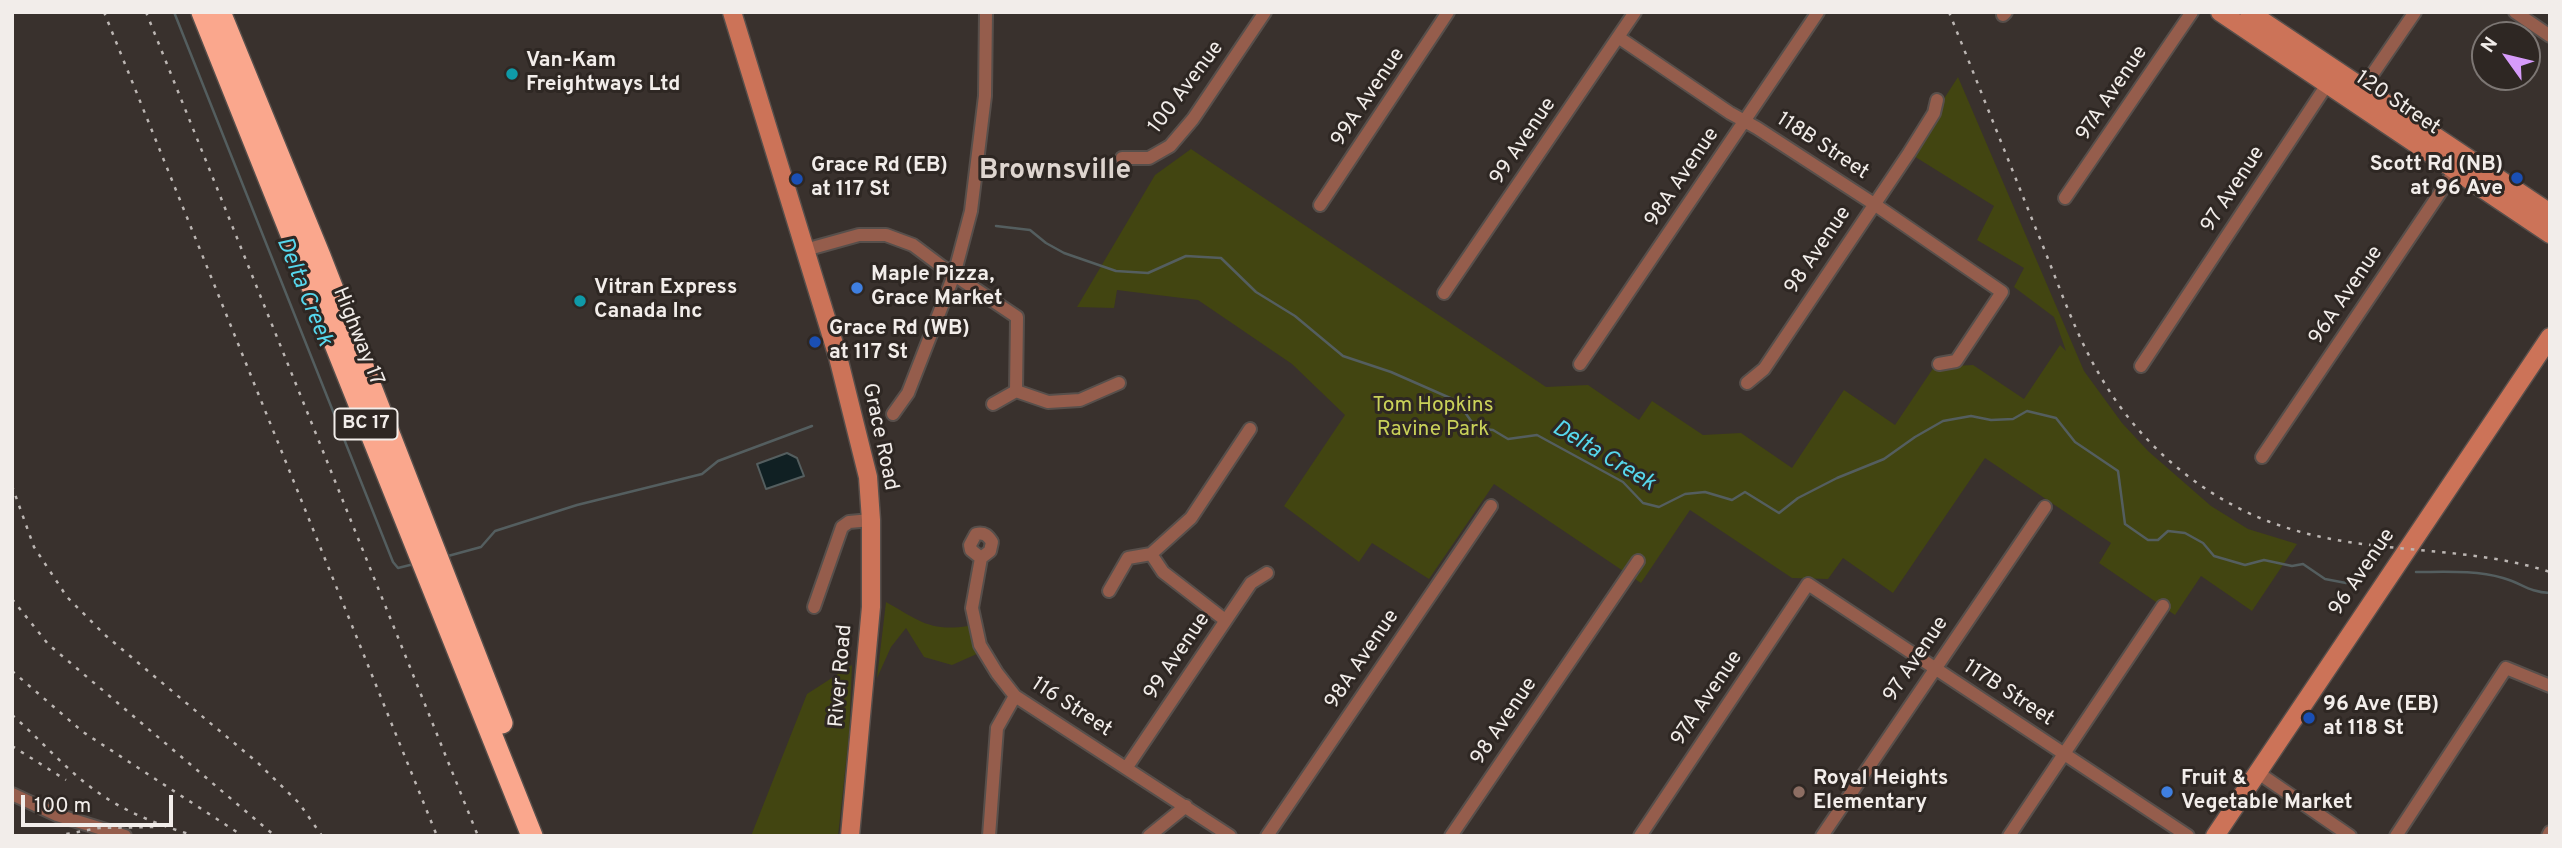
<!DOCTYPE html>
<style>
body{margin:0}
#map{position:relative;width:2562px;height:848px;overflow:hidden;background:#39312d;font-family:Overpass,sans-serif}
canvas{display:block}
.frame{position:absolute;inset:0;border:14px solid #f2edea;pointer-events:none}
.north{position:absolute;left:2471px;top:21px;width:70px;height:70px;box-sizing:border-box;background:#2e2723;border:2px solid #7c7673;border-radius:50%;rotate:304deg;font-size:19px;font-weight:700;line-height:28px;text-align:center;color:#f2edea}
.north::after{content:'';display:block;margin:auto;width:24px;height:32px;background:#d69bfa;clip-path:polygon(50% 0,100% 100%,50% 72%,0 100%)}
.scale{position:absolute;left:21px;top:795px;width:152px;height:32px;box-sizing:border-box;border:4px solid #f2edea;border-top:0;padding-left:9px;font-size:21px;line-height:24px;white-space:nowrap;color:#f2edea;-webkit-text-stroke:5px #2e2723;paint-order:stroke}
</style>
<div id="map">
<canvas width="2562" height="848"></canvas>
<div class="frame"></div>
<div class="north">N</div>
<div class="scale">100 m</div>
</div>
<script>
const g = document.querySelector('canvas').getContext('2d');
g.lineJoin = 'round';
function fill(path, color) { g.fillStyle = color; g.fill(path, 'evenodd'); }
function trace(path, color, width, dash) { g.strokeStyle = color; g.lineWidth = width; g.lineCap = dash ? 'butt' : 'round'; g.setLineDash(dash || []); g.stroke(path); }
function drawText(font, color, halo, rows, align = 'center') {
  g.font = font + ' Overpass,sans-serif'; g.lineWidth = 6; g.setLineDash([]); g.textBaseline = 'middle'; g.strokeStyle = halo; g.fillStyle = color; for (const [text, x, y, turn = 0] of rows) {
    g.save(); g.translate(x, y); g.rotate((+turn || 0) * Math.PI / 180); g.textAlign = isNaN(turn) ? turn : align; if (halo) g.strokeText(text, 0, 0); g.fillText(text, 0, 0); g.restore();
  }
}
const green = new Path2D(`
 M1958,77l126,294 38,52 26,28 63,55 37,23 49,15 -45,67 -51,-35 -26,39 -76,-52 12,-20 -126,-85 -92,135 -50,-35 -15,21 -36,-1 -102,-68 -49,73 -147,-99 -65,95 -57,-36 -13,19 -75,-56 61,-91 -53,-51 -94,-64 -81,-10 -3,18 -37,-1 78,-132 36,-26 355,238 42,-2 51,35 13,-19 51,34 38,-2 51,35 52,-78 51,35 39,-58 39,-2 51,34 36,-54 6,6 -12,-34 -40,-30 10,-19 -47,-28 17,-34 -85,-53z
 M886,602c32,18 44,30 82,24l11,27 -27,12 -28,-8 -18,-29 -15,19 -14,31z
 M852,665l-3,70 -11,101h-87l56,-142z`);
const water = new Path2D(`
 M787,453l10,5 7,18 -38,13 -9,-25z`);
const stream = new Path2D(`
 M174,12l219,550 5,6 16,-4
 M996,226l34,4 16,13 18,10 52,18 32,2 38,-17 35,2 35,34 39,24 48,40 48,16 66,29 19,27 17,2 15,9 29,-4 86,47 20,21 16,4 26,-13 20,-2 27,8 13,-8 34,21 19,-15 39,-20 47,-19 31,-22 28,-16 28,-5 20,4 22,-1 14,-8 29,7 19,24 43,29 7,53 23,16h10l10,-9 17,2 18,10 11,13 31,9 19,-5 28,6 11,-2 22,15 21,4
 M448,556l33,-9 14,-16 82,-26 125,-31 16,-13 94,-35
 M2416,572c29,0 59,-2 87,6 19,5 25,14 47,15`);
const street = new Path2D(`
 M2515,12l35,24
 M2003,15l3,-3
 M1618,37l112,76 27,15 117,76 128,88 -46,69 -17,3
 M2363,88l52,-76
 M1122,158h27l21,-12 23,-27 72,-107
 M2065,198l127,-186
 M1320,205l128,-193
 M805,250l54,-15h27l27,10 28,21 76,51 -1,74 32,11 32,-2 39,-17
 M1444,293l191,-281
 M1580,364l238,-352
 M2141,366l189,-286
 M1747,383l17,-14 145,-216 25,-40 3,-13
 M993,404l23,-13
 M893,414l15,-21 46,-118 17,-64 14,-115 1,-84
 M2262,457l196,-291
 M1151,554l40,-36 59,-89
 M981,558l-10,-8 -1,-5 6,-11c9,-2 12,2 16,8l-2,9 -9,7 -9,50 8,37 17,28 18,23 215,140
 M1109,591l19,-33 23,-4 12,18 62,48
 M814,607l28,-80 7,-5 22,-2
 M1127,767l124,-184 16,-10
 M2257,772l93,64
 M12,794l45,21 68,21
 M989,836l8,-108 18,-32
 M1149,836l37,-30
 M1267,836l224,-330
 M1451,836l187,-275
 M1640,836l168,-252 380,252
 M1822,836l223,-329
 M2009,836l154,-230
 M2396,836l110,-168 44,18
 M2548,836l2,-4`);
const secondary = new Path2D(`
 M732,12l106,345 30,120 3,43v87l-21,229
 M2220,12l330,222
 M2249,12l301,201
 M2215,836l335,-499`);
const highway = new Path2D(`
 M202,12l330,824
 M220,12l100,244 182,467`);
const rail = new Path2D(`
 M104,12l333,824
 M146,12l332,824
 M1949,12c29,72 58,145 87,217 21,50 38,104 66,150 42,72 112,128 192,151 83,25 173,15 256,42
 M12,486l22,61 33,50 38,38 153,128 41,40 23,33
 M12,599l36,45 227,192
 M12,671l71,61 160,104
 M12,715c29,25 53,54 84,76 30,22 64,34 99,45
 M12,746l54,34
 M56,836l43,-8 57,-1`);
const markers = [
 [512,74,7,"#0f9aa8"],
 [2517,178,7,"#1a4fb4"],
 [797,179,7,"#1a4fb4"],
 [857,288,7,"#3f7fe0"],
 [580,301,7,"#0f9aa8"],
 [815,342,7,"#1a4fb4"],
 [2309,718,7,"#1a4fb4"],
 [1799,792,7,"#8d6e63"],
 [2167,792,7,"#3f7fe0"]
];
const shields = [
 [366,424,63]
];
const shieldNames = [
 ["BC 17",366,424]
];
const poiNames = [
 ["Van-Kam",526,62],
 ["Freightways Ltd",526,86],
 ["Scott Rd (NB)",2503,166,"right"],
 ["at 96 Ave",2503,190,"right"],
 ["Grace Rd (EB)",811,167],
 ["at 117 St",811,191],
 ["Maple Pizza,",871,276],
 ["Grace Market",871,300],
 ["Vitran Express",594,289],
 ["Canada Inc",594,313],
 ["Grace Rd (WB)",829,330],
 ["at 117 St",829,354],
 ["96 Ave (EB)",2323,706],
 ["at 118 St",2323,730],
 ["Royal Heights",1813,780],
 ["Elementary",1813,804],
 ["Fruit &",2181,780],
 ["Vegetable Market",2181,804]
];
const streetNames = [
 ["100 Avenue",1187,88,-53],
 ["97A Avenue",2113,94,-56],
 ["99A Avenue",1369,98,-56],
 ["120 Street",2397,104,34],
 ["99 Avenue",1524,142,-56],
 ["118B Street",1822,147,33],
 ["98A Avenue",1683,178,-56],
 ["97 Avenue",2234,190,-57],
 ["98 Avenue",1819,251,-56],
 ["96A Avenue",2347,296,-56],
 ["Highway 17",357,337,68],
 ["Grace Road",879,437,78],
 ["96 Avenue",2363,573,-56],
 ["99 Avenue",1178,657,-56],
 ["98A Avenue",1363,660,-56],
 ["97 Avenue",1917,660,-56],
 ["River Road",842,676,-85],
 ["117B Street",2008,694,33],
 ["97A Avenue",1708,699,-56],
 ["116 Street",1071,708,33],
 ["98 Avenue",1505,722,-56]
];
const parkNames = [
 ["Tom Hopkins",1433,407],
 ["Ravine Park",1433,431]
];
const waterNames = [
 ["Delta Creek",303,292,68],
 ["Delta Creek",1603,457,31]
];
const districtNames = [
 ["Brownsville",1055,172]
];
fill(green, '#424511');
fill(water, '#102023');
trace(water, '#545e5f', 2);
trace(stream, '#545e5f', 2.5);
trace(street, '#574f4b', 16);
trace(secondary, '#574f4b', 21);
trace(highway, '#574f4b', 24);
trace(street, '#955d4c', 12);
trace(secondary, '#cc7358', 18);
trace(highway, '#faa78d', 21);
trace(rail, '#bcb6b3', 2.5, [3.5, 7]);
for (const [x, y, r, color] of markers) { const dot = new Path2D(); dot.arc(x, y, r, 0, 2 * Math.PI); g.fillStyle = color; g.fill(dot); trace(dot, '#2e2723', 2.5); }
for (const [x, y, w] of shields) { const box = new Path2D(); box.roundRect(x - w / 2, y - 15.5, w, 31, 5); g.fillStyle = '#2e2723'; g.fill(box); trace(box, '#f2edea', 2); }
drawText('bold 19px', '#f2edea', null, shieldNames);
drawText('bold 21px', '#f2edea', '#2e2723', poiNames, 'left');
drawText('21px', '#f2edea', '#2e2723', streetNames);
drawText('21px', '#cad259', '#2e2723', parkNames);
drawText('italic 23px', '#56d7ed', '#2e2723', waterNames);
drawText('bold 28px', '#ded5cf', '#2e2723', districtNames);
</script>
